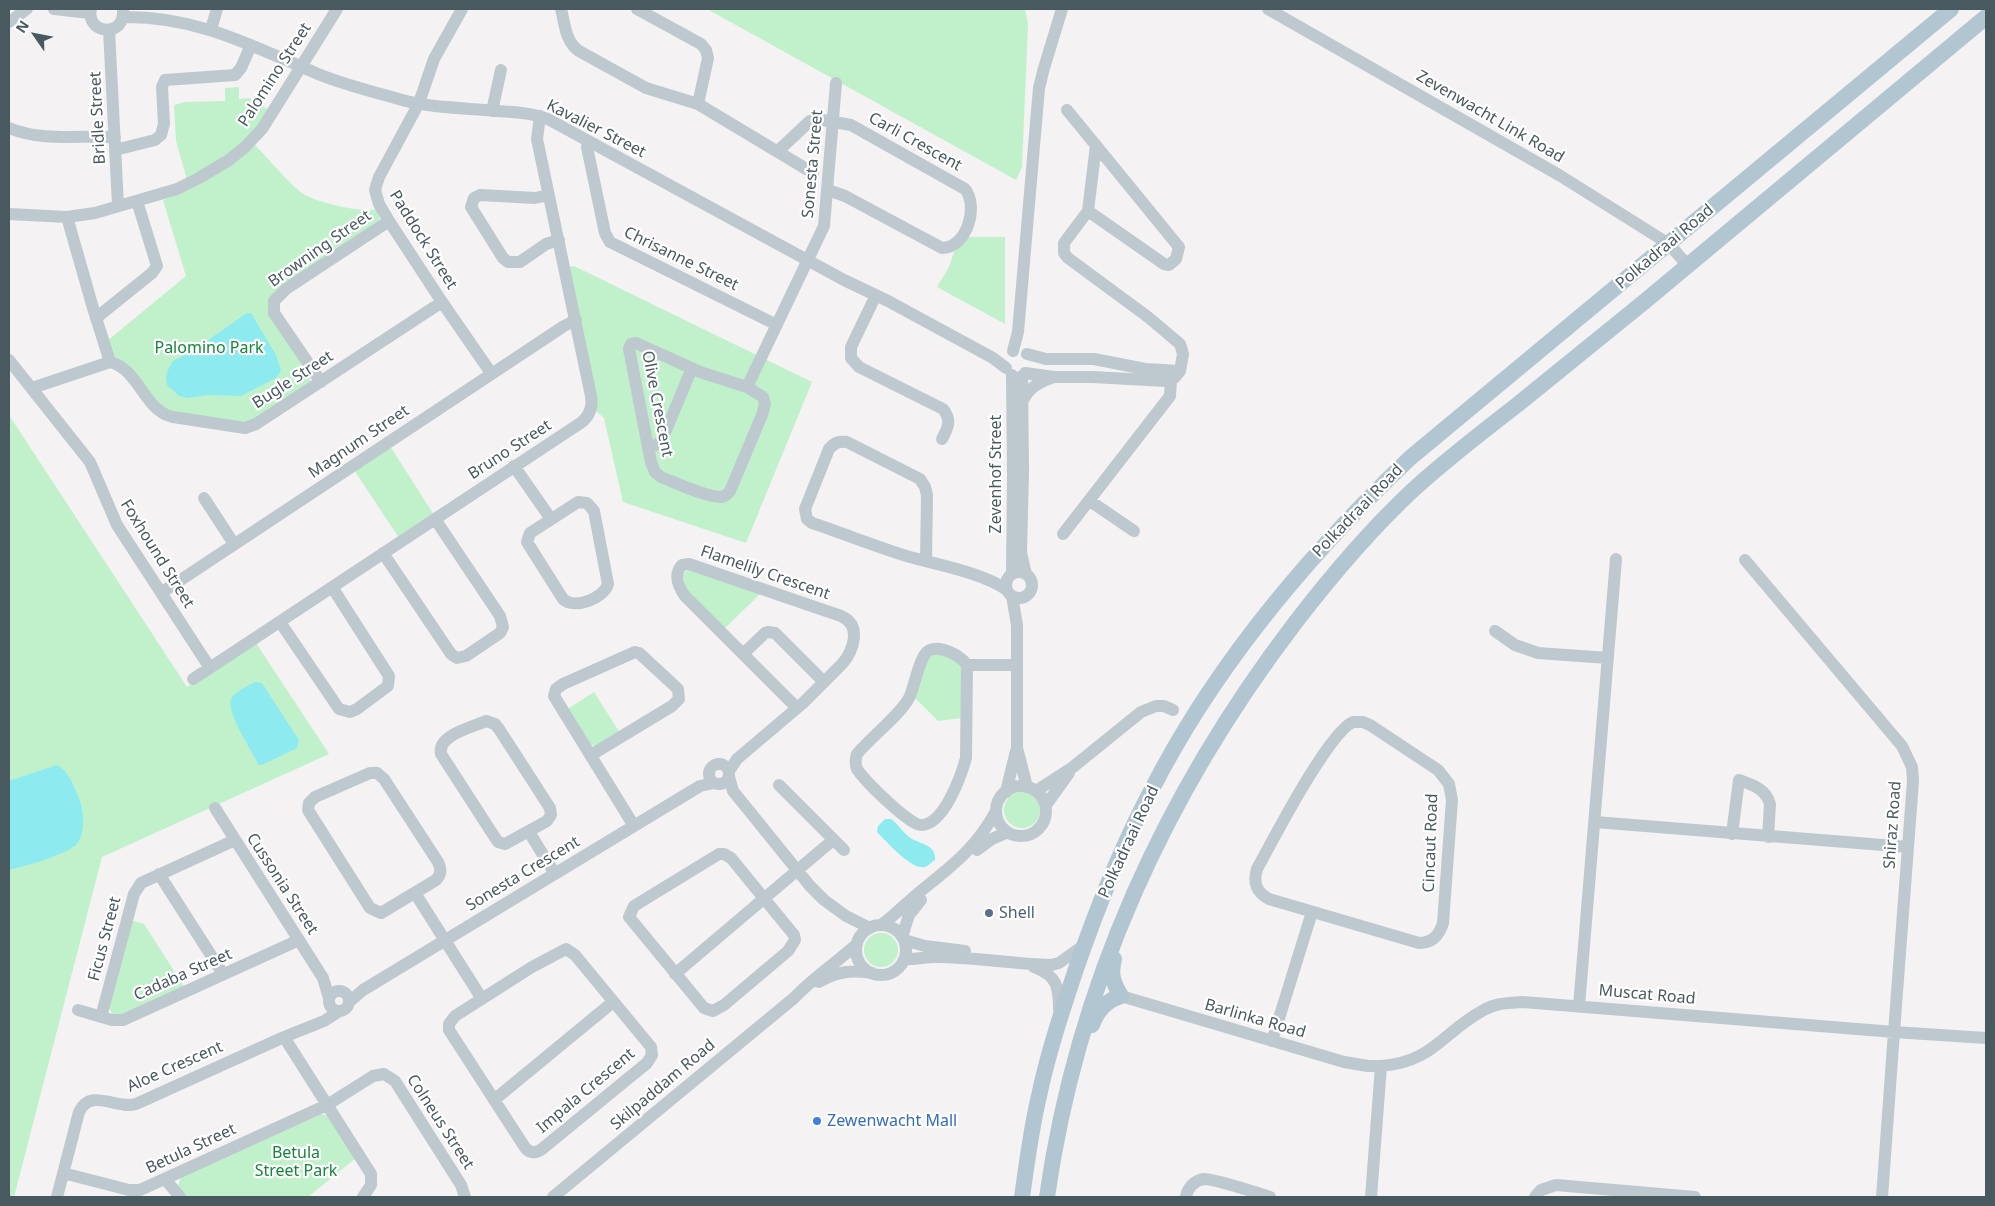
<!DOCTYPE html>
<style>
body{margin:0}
#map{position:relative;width:1995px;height:1206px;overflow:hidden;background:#f4f2f2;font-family:"Noto Sans",sans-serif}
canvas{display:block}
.frame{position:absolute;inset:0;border:10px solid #495960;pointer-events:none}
.north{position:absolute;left:10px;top:10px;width:50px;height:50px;-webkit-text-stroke:4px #fff;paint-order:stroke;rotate:303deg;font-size:14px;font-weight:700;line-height:20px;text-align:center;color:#495960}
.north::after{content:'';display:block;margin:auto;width:18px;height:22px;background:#495960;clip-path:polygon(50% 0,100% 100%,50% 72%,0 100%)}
</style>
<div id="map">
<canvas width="1995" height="1206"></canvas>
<div class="frame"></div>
<div class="north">N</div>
</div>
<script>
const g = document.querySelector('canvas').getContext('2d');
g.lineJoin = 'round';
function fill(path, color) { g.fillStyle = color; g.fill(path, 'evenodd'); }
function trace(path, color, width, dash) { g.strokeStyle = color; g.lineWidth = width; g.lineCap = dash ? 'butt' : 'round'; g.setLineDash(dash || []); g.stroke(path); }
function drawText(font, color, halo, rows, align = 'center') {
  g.font = font + ' "Noto Sans",sans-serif'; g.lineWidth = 4.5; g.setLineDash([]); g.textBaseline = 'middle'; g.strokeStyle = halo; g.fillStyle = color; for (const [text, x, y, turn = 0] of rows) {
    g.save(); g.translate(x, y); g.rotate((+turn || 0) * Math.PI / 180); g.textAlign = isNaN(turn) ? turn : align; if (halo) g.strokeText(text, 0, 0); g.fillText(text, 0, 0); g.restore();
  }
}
const green = new Path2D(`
 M707,9h318l3,15 -6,143 -6,13z
 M239,87v12l11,-1 19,12 -12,17 -24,24 -46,29 -11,-39 -2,-36 11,-3 40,-1v-13z
 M255,145c10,10 39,44 50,50 16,8 55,18 72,14l3,11 -107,75 38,82 -2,7 -60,39 -80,-11 -56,-55 -6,-16 79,-65 -23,-76 13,-5z
 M967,237h38v87l-68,-37 12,-20 5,-15z
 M574,266l238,116 -66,161 -123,-41 -19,-84 -9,-8 -26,-143z
 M9,415l178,272 69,-44 73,111 -227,103 -88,340h-5z
 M390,446l44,69 -35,23 -45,-68z
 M688,570l73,23 -37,36 -39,-42 -2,-12z
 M936,653l25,9 1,56 -24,3 -24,-24 13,-37z
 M594,692l26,41 -23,13 -7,-1 -24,-35z
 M1004 810a18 18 0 1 1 36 0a18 18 0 1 1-36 0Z
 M131,920l13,4 41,64 -64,29 -8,-2 -4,-7z
 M864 950a17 17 0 1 1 34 0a17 17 0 1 1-34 0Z
 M322,1114l7,2 27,42 -48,39h-123l-7,-11 3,-9z`);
const water = new Path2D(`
 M247,313h4l25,42 5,16 -5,7 -35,18 -32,-1 -21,3 -9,-2 -12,-11 -1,-7 2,-8 5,-9 21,-11z
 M255,682l7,1 37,57 -2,8 -35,17h-3c-6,-12 -36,-57 -27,-68 4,-6 16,-11 23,-15z
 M57,765c13,8 15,18 21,31 6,12 8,37 -1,48 -9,10 -54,23 -68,26v-89z
 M885,819h6c7,5 11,12 17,17 8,8 29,7 27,24 -3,2 -7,6 -10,7 -13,4 -39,-26 -48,-35l1,-6z`);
const minor = new Path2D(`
 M54,9l36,4
 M91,9c-6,25 35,30 32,0
 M462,9l-28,50 -15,44 -40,74 -4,13 4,14 10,17 53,81 49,71
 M561,9c4,15 4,32 18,42l67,37 52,16
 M637,9l64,35 5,6 2,8 -10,46 115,69
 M1268,9l291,166 110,69 19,22
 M123,17c75,-1 129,29 195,57 27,11 56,18 84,26 30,8 63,8 94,11 18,1 36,2 52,8l296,161 44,21 105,57 13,10
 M9,22l18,-13
 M211,29l6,-20
 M109,30l9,175
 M1067,110l112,137 -3,12 -7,6 -5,-1 -76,-53
 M492,111l9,-41
 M9,128c34,14 70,7 106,9
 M589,142l-2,5 18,86 5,9 167,83
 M115,150l40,-10 6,-5 3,-11 -2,-37 3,-7 70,-5 6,-7 10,-23
 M778,151l32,-30 7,-2 34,6 114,64c14,17 2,59 -23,59l-97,-52 -17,-6
 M549,195l-14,3 -55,-3 -6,3 -3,9 32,51 5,4h12l26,-18 13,-4
 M9,214l58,3 28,-4 82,-24 22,-11 30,-18 16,-13 17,-18 75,-120
 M67,217l26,91 17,54
 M876,295l-25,52v11l8,9 84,42c9,11 5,19 -1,30
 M96,318l56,-45 5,-7 -20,-65
 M636,343l64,29 47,15 16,10 2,7 -3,11 -32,76c-2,3 -4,5 -9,6 -13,1 -47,-15 -60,-20l-6,-5 -4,-10 -22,-113 2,-5z
 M1013,351l5,-19 21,-244 5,-20 18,-59
 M1027,354l19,5h48l51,10 35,2
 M9,360l81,102 27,63 93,143
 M110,362c29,7 34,49 63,55l72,11 11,-4 186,-122
 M1025,373l29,4h38l74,4 8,-3 6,-7 3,-17 -3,-10 -32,-27 -80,-59 -4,-5v-10l24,-32 8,-66
 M1012,375l1,100 -1,99
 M1022,376l1,95 -2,82 5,21
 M321,382l-47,-69v-12l12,-12 103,-68
 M747,387l77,-161 12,-143
 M32,388l78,-26
 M1022,402c7,-14 15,-19 29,-24
 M648,448l8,-3 6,-5 30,-72
 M514,466l37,53
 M204,498l30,46
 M1090,501l44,30
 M578,502l9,1 7,8 14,73c-4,14 -33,26 -45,15l-36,-57 3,-9z
 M1063,534l107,-138 1,-16
 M383,553l68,101 6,4 9,-2 34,-23 3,-6 -3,-11 -65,-97
 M1745,560l157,186 10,21 1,14 -19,251 92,6
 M926,561l1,-66 -2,-8 -5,-8 -73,-37c-8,-1 -12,0 -18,7l-24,60 2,10 5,4c33,11 65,24 98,34 29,8 73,16 97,33
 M1006 585a13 13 0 1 1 26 0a13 13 0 1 1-26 0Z
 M161,593l403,-267 12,-6
 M1012,596l5,29v123l10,39
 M280,622l59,87 11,3 7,-3 31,-23 1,-10 -57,-89
 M1495,631l20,14 23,8 70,5
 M743,654l22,-21 3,-1 7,1 49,49
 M967,665l-1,93c-5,18 -22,67 -45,67 -12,0 -57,-45 -64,-56 -2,-5 -2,-9 0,-15 13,-16 43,-39 52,-56 6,-11 10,-44 21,-48 11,-5 31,6 37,15h50
 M193,679l389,-257c8,-7 11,-15 9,-26l-54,-257 3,-23
 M486,721l9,3 4,5 51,79 1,7 -4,6 -42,23 -7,-2 -6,-9 -51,-79c-4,-19 32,-27 45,-33z
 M1353,722h10l7,3 68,45 11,14 3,16 -9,123c-4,13 -11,20 -24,20l-150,-44c-13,-7 -16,-17 -12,-30 16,-29 71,-136 96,-147z
 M591,755l81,-49 7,-7 -1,-10 -39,-36 -4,-1 -72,32 -7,5 -2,7 80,130
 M709 774a10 10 0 1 1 20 0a10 10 0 1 1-20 0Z
 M729,771l8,-12 66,-56 39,-39c12,-14 20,-39 -1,-48l-152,-52 -7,1c-9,10 -4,21 3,31l112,112
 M370,773h7l7,6 54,83c3,6 4,12 -2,18l-55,33 -11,-5 -62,-98 1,-7 6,-6z
 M729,777l4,14 77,95 14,14 22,16 24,12
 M779,785l65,65
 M996 811a25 25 0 1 1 50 0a25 25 0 1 1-50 0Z
 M1036,791l37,-24 68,-55 15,-6h8l9,4
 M1006,792l10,-41
 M1046,805l23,-32
 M215,808l108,170 6,20
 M1595,822l313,25
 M529,832l26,42
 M1732,834l7,-54c14,5 27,9 31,24l-2,33
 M977,850l15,-11 16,-7
 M719,854h5l7,4 63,77 1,5 -7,11 -64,54 -11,6 -9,-3 -75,-91 5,-11z
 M159,874l64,100
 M415,893l67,106
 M881,925c13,-9 23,-20 35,-30 34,-28 59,-45 80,-84
 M856 950a25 25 0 1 1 50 0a25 25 0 1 1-50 0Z
 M902,937l7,-22 12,-15
 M904,940l21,6 40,5
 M566,949l9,6 76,92 1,8 -5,8 -105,86c-7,5 -14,4 -18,-3l-75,-116v-6l6,-8 77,-49z
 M904,959c11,1 21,-2 31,-2 39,0 77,7 116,8l8,-2 25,-18
 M1034,967c23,9 25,19 25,43
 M675,974l158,-134
 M819,982c18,-11 33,-12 53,-9
 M329 1001a10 10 0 1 1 20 0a10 10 0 1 1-20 0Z
 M1121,996l223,66 24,4h13
 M349,1002l14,-12 337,-204 14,-3
 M1579,1006l37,-447
 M78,1010l34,10h11l176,-80
 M101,1017l33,-123 7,-11 94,-43
 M284,1037l87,137v11l-8,12
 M1272,1041l40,-129
 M494,1100l119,-98
 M63,1173l66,17h11l187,-85 46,-29 11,-2 11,7 66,104 4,12
 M165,1179l15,18
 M57,1197l22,-85c12,-25 38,-2 57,-8l148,-67 40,-16 14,-9
 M553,1197l241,-199c19,-20 42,-35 63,-54
 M1186,1197c1,-9 9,-17 18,-18 12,0 53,14 66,18
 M1371,1197l10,-131c52,-4 61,-33 101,-55 13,-8 26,-8 41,-9l371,30 -12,165
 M1535,1197l6,-7 15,-5 139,12`);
const major = new Path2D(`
 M1092,1025c5,-14 15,-25 29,-29 -8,-13 -11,-22 -7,-37
 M1022,1197c5,-34 9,-68 17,-101 9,-43 23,-85 37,-127 21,-61 45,-121 75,-178 64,-126 157,-236 259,-333l541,-449
 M1047,1197c30,-212 119,-405 248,-574 36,-47 75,-93 119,-134 33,-30 68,-57 103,-84 42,-34 85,-69 127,-103 115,-95 228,-191 342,-285`);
const markers = [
 [989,913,5,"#5c6f8a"],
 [817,1121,5,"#3f7fe0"]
];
const streetNames = [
 ["Palomino Street",275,75,-57],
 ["Zevenwacht Link Road",1490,117,30],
 ["Bridle Street",98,118,-93],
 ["Kavalier Street",596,129,27],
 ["Carli Crescent",915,142,29],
 ["Sonesta Street",813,164,-85],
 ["Paddock Street",423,240,58],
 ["Polkadraai Road",1665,247,-40],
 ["Browning Street",320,249,-35],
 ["Chrisanne Street",681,259,26],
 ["Bugle Street",293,380,-33],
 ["Olive Crescent",657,404,79],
 ["Magnum Street",359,442,-34],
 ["Bruno Street",510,450,-33],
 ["Zevenhof Street",996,474,-90],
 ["Polkadraai Road",1358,511,-46],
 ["Foxhound Street",157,554,58],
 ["Flamelily Crescent",765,573,19],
 ["Shiraz Road",1893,825,-86],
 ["Polkadraai Road",1129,842,-65],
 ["Cincaut Road",1431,843,-88],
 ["Sonesta Crescent",523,874,-31],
 ["Cussonia Street",282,884,57],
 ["Ficus Street",105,939,-75],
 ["Cadaba Street",183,975,-24],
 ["Muscat Road",1647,995,5],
 ["Barlinka Road",1255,1019,16],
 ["Aloe Crescent",175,1067,-24],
 ["Skilpaddam Road",663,1085,-40],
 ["Impala Crescent",586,1091,-40],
 ["Colneus Street",440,1122,57],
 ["Betula Street",191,1149,-25]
];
const parkNames = [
 ["Palomino Park",209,348],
 ["Betula",296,1153],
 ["Street Park",296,1171]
];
const serviceNames = [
 ["Shell",999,913]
];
const shopNames = [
 ["Zewenwacht Mall",827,1121]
];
fill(green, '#c0f1cb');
fill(water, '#8debef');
trace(minor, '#bdc9ce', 12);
trace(major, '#b1c6d0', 16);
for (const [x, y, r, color] of markers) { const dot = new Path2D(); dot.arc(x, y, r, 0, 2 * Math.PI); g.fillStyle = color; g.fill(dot); trace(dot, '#fff', 2); }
drawText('16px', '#495960', '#fff', streetNames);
drawText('16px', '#15853a', '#fff', parkNames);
drawText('16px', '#4e5e75', '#fff', serviceNames, 'left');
drawText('16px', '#366cbe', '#fff', shopNames, 'left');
</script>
